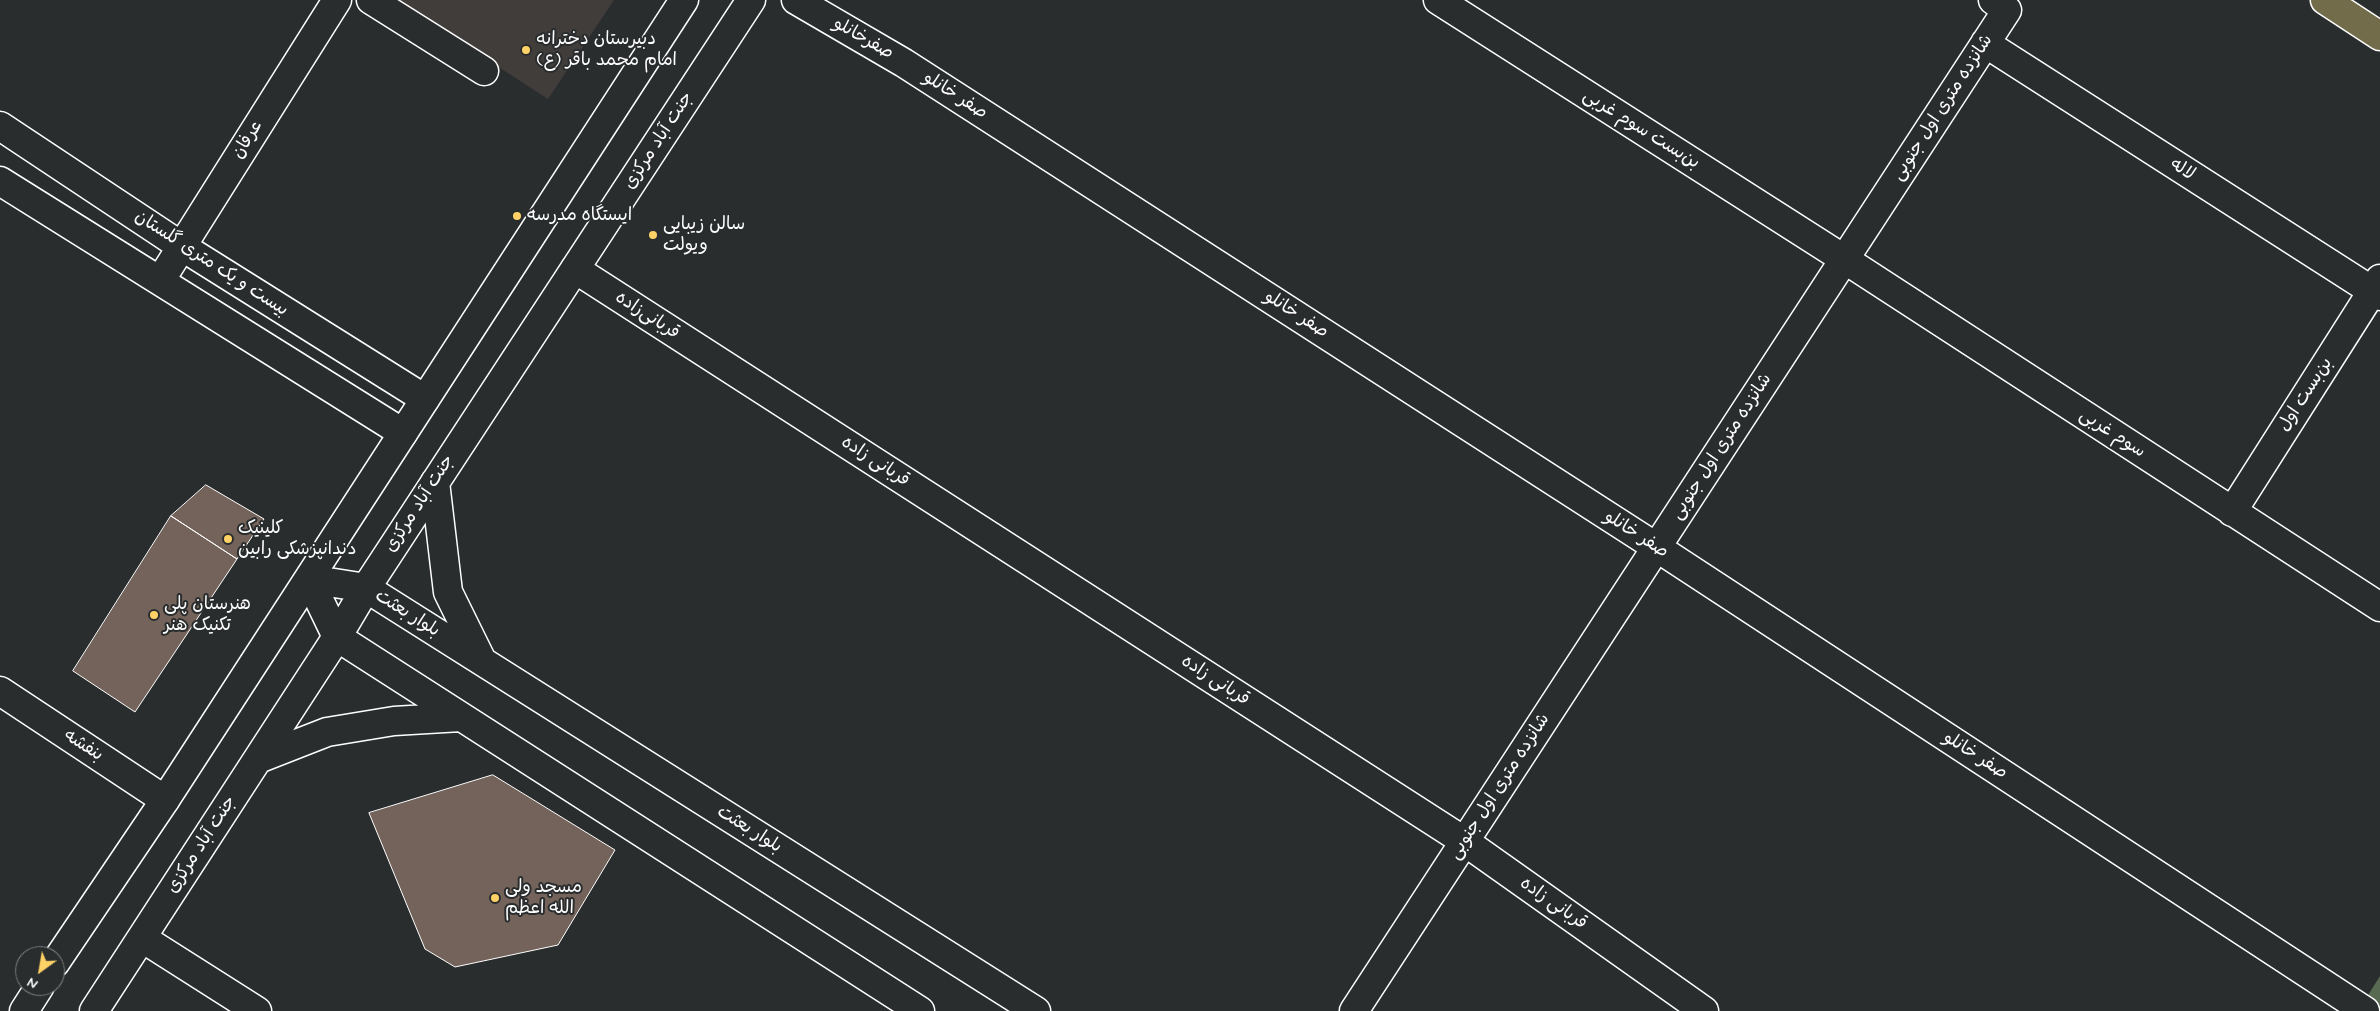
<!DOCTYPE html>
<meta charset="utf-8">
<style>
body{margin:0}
#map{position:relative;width:2380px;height:1011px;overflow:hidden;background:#2a2d2e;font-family:Mynerve,sans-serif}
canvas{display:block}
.north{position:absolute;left:15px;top:946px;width:50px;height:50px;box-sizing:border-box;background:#2a2d2e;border:1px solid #7f8182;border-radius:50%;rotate:212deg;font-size:14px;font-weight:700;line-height:20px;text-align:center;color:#fff}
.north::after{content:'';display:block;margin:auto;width:18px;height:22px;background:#ffd166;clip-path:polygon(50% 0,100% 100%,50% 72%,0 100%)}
</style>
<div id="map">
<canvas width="2380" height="1011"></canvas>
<div class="north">N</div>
</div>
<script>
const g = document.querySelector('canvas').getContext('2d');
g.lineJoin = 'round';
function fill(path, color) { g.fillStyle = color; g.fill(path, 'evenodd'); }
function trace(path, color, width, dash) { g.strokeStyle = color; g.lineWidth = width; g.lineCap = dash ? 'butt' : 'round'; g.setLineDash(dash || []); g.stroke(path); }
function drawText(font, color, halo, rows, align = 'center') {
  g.font = font + ' Mynerve,"Playpen Sans Arabic",sans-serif'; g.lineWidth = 4; g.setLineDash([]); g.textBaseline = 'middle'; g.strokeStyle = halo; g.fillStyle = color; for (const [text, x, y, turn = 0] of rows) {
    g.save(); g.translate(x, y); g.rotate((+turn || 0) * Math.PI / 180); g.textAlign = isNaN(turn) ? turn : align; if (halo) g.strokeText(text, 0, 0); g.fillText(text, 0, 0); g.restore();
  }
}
const built = new Path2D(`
 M395,0h219l-66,99z`);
const green = new Path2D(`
 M2380,976v35h-22z`);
const building = new Path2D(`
 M206,485l58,34 -27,40 -66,-43z
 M171,516l66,43 -102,153 -62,-41z
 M493,775l122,75 -57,95 -103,22 -30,-18 -56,-136z`);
const street = new Path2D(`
 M371,0l113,71
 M796,0l108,63 752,484 709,464
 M1438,0l406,259 536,348
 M1985,43l395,253
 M0,126l181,120 244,153
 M0,181l403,252
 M575,269l889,572 240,170
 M160,281l177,-281
 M2232,512l148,-233
 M0,691l165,109
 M142,938l115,73
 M1354,1011l653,-1001 -14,-10`);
const secondary = new Path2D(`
 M435,482l13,110 34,69
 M309,579l57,9 670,423
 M309,579l28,58 583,374
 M258,759l69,-27 67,-11 67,-4
 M55,963l110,-163 519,-800
 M24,1011l16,-25
 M94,1011l243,-374 29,-49 385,-588`);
const highway = new Path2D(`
 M2325,0l55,36`);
const markers = [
 [526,50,5,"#ffd166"],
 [517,216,5,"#ffd166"],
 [653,235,5,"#ffd166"],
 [228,539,5,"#ffd166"],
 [154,615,5,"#ffd166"],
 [495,898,5,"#ffd166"]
];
const streetNames = [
 ["صفرخانلو",863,39,30],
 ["صفر خانلو",955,96,33],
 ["شانزده متری اول جنوبی",1943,108,-57],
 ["بن‌بست سوم غربی",1641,130,32],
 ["عرفان",248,140,-58],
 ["جنت آباد مرکزی",659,141,-57],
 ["لاله",2182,170,33],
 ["بیست و یک متری گلستان",211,264,33],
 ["صفر خانلو",1296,315,33],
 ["قربانی‌زاده",647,316,33],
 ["بن‌بست اول",2306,395,-57],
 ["سوم غربی",2112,434,33],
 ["شانزده متری اول جنوبی",1722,447,-57],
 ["قربانی زاده",875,462,33],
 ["جنت آباد مرکزی",420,504,-57],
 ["صفر خانلو",1636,535,33],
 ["بلوار بعثت",407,614,32],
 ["قربانی زاده",1215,681,33],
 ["بنفشه",83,746,33],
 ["صفر خانلو",1975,756,33],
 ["شانزده متری اول جنوبی",1500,787,-57],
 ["بلوار بعثت",749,830,32],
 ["جنت آباد مرکزی",202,845,-57],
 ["قربانی زاده",1553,904,35]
];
const poiNames = [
 ["دبیرستان دخترانه",536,40],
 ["امام محمد باقر (ع)",536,61],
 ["ایستگاه مدرسه",527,216],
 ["سالن زیبایی",663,225],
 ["ویولت",663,246],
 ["کلینیک",238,529],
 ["دندانپزشکی رابین",238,550],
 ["هنرستان پلی",164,605],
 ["تکنیک هنر",164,626],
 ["مسجد ولی",505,888],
 ["الله اعظم",505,909]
];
fill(built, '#403d3b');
fill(green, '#596a53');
fill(building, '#73635a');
trace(building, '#fff', 1);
trace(street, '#fff', 31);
trace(secondary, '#fff', 31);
trace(highway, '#fff', 31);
trace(street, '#2a2d2e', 28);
trace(secondary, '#2a2d2e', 28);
trace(highway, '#726c4b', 28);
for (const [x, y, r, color] of markers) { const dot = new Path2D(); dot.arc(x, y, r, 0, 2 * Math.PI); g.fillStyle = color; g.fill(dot); trace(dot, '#2a2d2e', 2); }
drawText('18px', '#fff', '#2a2d2e', streetNames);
drawText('18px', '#fff', '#2a2d2e', poiNames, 'left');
</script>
